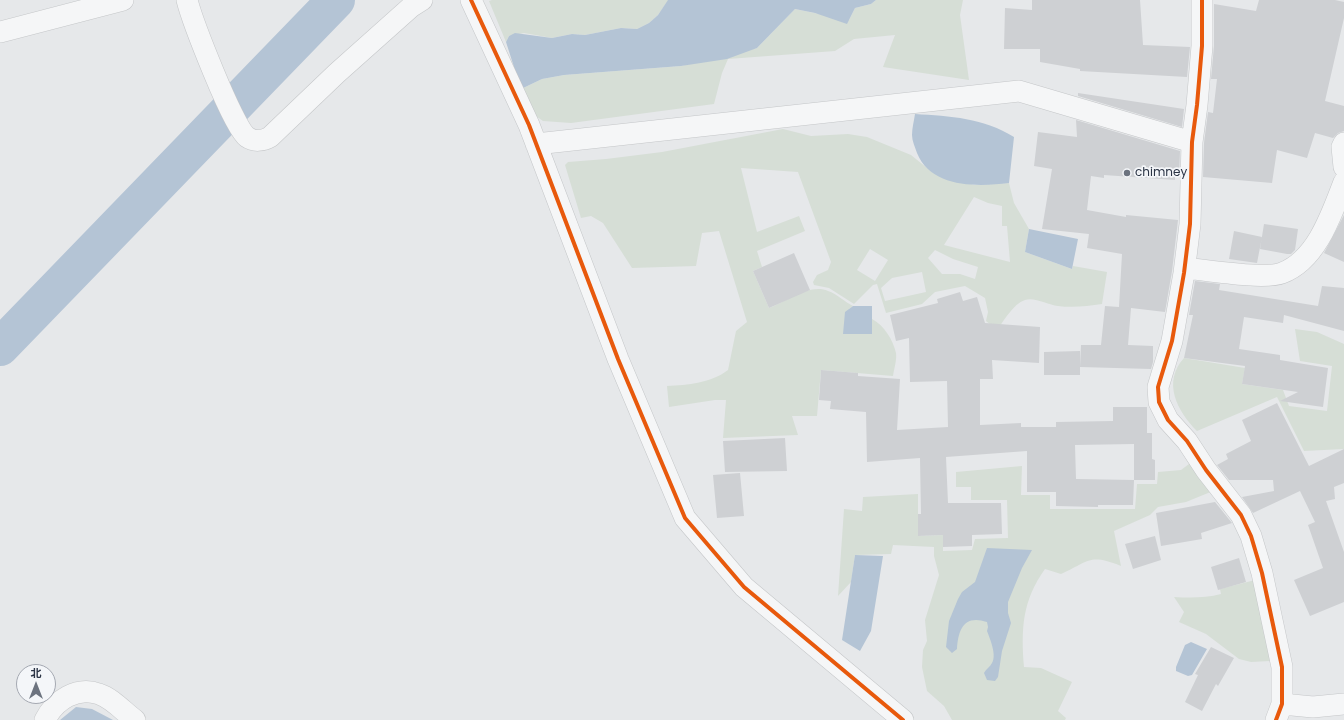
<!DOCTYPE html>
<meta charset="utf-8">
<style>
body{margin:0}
#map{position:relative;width:1344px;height:720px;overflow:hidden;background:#e6e8ea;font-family:Poppins,"Noto Sans SC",sans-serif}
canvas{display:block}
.north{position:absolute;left:16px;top:664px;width:40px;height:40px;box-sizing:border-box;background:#f4f6f9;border:1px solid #a4a8b1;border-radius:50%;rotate:0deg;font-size:11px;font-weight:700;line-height:16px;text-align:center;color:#2b3445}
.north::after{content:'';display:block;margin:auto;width:14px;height:18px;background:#6c737f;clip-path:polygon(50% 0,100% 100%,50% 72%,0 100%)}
</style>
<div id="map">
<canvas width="1344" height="720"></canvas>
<div class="north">北</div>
</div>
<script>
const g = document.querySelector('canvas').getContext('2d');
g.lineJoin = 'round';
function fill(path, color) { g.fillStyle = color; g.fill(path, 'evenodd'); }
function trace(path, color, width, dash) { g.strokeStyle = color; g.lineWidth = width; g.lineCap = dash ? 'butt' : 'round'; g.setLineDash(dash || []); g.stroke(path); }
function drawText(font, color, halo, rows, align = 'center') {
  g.font = font + ' Poppins,sans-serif'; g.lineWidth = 3.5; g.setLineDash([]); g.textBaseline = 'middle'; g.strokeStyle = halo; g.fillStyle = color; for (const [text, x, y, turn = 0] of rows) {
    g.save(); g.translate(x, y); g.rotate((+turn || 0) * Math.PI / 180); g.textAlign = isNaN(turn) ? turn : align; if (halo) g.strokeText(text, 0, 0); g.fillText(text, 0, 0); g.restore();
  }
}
const green = new Path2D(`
 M492,0h176v1l-10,14 -9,8 -12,6 -16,-1 -36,7 -13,-1 -20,4 -28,-5 -15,3 -3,6 -17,-41z
 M876,0h87l-3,15 9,65 -86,-13 12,-32 -41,4 -19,12 -107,8 -6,14 -8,31 -143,19 -28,-2 -10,-7 -12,-25 21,-10 22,-4 117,-9 76,-18 38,-39 54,11 6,-12 16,-4z
 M783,129l28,7 37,-2 19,3 44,18 21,17 42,13 35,-2 5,20 15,26 -4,23 47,17 1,-3 34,6 -5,32c-14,2 -29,4 -44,2 -10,-1 -23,-9 -33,-6 -12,4 -21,21 -28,30l-11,-9 2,-9 -3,-14 -20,-12 -30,6 -13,12 -36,9 -9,-29 -4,1 -19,19 -25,-16 -15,-3 -1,-3 4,-7 11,-5 3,-8 -33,-90 -57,-4 16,64 42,-16 6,15 -48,20 5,16 -9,4 16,37c17,-6 41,-25 59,-17 9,3 17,11 25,15l-4,3 23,25v-15c12,6 21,21 24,34 1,7 -2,16 -3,23l-72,-6 -4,46h-25l6,19 -75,3 3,-38h-11l-46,7 -2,-21c21,-1 44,-3 61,-16l8,-39 11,-9 -28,-91 -17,2 -6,33 -64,2 -29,-45 -12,-7 -10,2 -16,-53 3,-3 38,-3 56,-7zM974,197l14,6 14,3v20h5l3,36 -66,-17zM870,249l18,11 -13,21 -18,-11zM935,250l18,9 25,8 -3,12 -15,-5h-18l-14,-16zM922,272l4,20 -41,9 -4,-13 11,-10z
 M1295,329l22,3 27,12v105l-40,2 -27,-54 -80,34c-20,-20 -35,-49 -13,-73l61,10 -3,16 41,6 6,16 38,5 5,-45 -32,-5z
 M1193,461l20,30 -27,11 -28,5 -8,8 -36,16 7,35c-33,-13 -32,-4 -60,8l-16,-5c-23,32 -24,60 -21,98l17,1 31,14 -14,29 8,7 -1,2h-113l-8,-14 -17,-15 -5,-24 1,-17 4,-9 -2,-21 14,-45 -5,-19v-9l-41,-2 -2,9 -36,1 -4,27 -13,14 6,-87 18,2 1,-14 55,-3v42l25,-1v16l29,-1 3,-11 33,-1 -1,-38h-36v-13h-15v-15l66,-6 -1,29h29v14h85l2,-25h20l1,-12 23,-2z
 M1259,579l11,82 -19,1 -12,-3 -33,-25 -27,-12 5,-10 -10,-15c16,1 32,1 47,-3l-1,-5z`);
const water = new Path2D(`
 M668,0h208l-5,4 -16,4 -8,16 -32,-11 -20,-4 -38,39 -30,11 -46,7 -117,9 -22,4 -21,10 -15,-47 3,-6 6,-3 37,5 20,-4 13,1 36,-7 16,1 12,-6 9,-8z
 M915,114c35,2 69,4 99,23l-5,46c-32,4 -78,5 -92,-30 -2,-6 -5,-12 -5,-18 0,-7 2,-14 3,-21z
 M1029,229l49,10 -6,30 -47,-17z
 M853,306h19v28h-29l2,-22z
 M987,548l45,2 -10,18 -14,34v11l3,10 -9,28 -4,26 -3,4 -8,-1 -3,-7c2,-4 6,-6 8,-10 5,-8 -2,-24 -5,-32l1,-4 -1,-5c-23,-8 -29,8 -30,27l-5,4 -6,-6 3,-26 9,-22 4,-7 13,-10z
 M855,555l28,1 -12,75 -11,20 -18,-11z
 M1191,642l16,7 -15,26 -4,1 -12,-5v-4l9,-22z
 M76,707l16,2 21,11h-53z`);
const river = new Path2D(`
 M0,347l336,-347`);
const building = new Path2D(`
 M1032,0h108l3,45 47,2 -3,30 -107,-6v-2l-40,-7v-13h-36l1,-41 27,2z
 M1259,0h76l9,2v16l-19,83 19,5v25l-6,2 -5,5 -18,-5 -8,25 -30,-8 -5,33 -69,-6 1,-34 4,-31 5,1 4,-34h-6l3,-33v-42l42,7z
 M1078,93l106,16 -2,18 -104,-31z
 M1076,120l104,31 -1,25 -4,-1v5l-71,-5v3l-13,-2 -4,34 39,7v-2l52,5 -6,51 -7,41 -34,-4 -3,37 25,1v16l-2,7 -71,-2 1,-22h20l4,-39 14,1 3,-53 -35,-6 2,-14 -47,-5 10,-60 -18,-3 4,-34 39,5z
 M1344,215v47l-20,-9z
 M1264,224l34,5 -3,21 -4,4h-4l-27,-5z
 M1234,231l28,6 -5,26 -28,-4z
 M794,253l16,37 -41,18 -16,-37z
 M1195,281l25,3 -1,6 99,16 4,-20 22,2v43l-60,-16 -1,8 -39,-6 -5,32 41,6v5l48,8 -5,39 -43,-6 18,-9 -56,-8 3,-18 -61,-8 9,-43h-4z
 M960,292l3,9 14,-4 8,26 55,4 -1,36 -47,-3 1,19h-13v46l41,-2v4h35v-5l57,-1v-14h34v26h5v26l3,1v20h-21l-1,25h-35v2l-42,-1v-14h-29v-41l-81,6 2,46h53l1,31 -30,1v11l-29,1v-12l-25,1v-22h3l-1,-56 -53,4 -1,-50 -36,-3 1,-8 -12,-1 2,-30 37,3v3l42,3 -3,51 51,-3 -1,-46 -37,1 -1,-44 -13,3 -6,-26 48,-12 -1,-4zM1134,444v36l-58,-1 -1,-34z
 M1080,351v24h-36v-23z
 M1277,403l32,63 35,-17v34l-10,4 1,12 -9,2 18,51v50l-34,14 -16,-36 29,-12 -15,-43 7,-3 -15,-31 -47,22 -11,-16 32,-6 -1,-11h-44l-12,-15 11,-6 -2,-5 25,-13 -9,-21z
 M785,438l2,33 -62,1 -2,-31z
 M740,473l4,43 -27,2 -4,-43z
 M1215,502l17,21 -31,10 1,6 -41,7 -5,-33z
 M1155,536l6,24 -28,9 -8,-25z
 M1239,558l7,24 -28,8 -7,-23z
 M1211,647l23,11 -16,28 -2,-2 -14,27 -17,-9 13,-27 -3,-1z`);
const minor = new Path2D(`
 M187,0c5,20 46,127 60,137 7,5 16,4 23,0l67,-64 74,-66 11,-7
 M471,0l58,125 89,234 67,159 59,69 159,133
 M1202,0v46l-5,59 -5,37 -2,82 -6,49 -12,68 -14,46 1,15 9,18 19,21 19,29 35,45 10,21 11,37 20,94v37l-6,16
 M0,32l123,-32
 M1344,143l-2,4 2,20
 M536,144l483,-53 173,51
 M1185,268c21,2 79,12 97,5 35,-13 50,-60 62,-91
 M1282,704l31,3 31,-3
 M45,720c10,-20 32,-34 54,-26 13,4 25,18 36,26`);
const cycleway = new Path2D(`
 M471,0l58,125 89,234 67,159 59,69 159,133
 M1202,0v46l-5,59 -5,37 -2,82 -6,49 -12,68 -14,46 1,15 9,18 19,21 19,29 35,45 10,21 11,37 20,94v37l-6,16`);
const markers = [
 [1127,173,4,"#6c737f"]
];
const poiNames = [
 ["chimney",1135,173]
];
fill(green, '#d6ded6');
fill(water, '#b4c4d5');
trace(river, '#b4c4d5', 38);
fill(building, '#ced0d3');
trace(minor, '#c4c6c8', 22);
trace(minor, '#f5f6f7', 21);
trace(cycleway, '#e8590c', 4);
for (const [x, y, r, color] of markers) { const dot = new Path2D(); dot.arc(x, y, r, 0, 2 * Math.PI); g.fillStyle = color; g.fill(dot); trace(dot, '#f4f6f9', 1.5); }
drawText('12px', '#2b3445', '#f4f6f9', poiNames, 'left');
</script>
